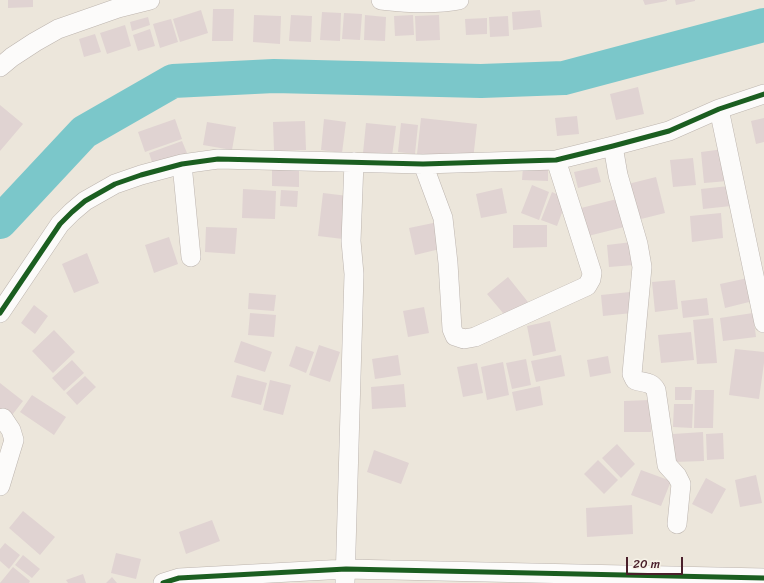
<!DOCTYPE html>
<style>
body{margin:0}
#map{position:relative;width:764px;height:583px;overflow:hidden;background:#ece6db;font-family:Sriracha,sans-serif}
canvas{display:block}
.scale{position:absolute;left:626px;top:557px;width:57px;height:18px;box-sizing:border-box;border:2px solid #4a1f2b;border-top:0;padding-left:5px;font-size:12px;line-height:14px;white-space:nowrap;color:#4a1f2b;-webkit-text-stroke:3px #f7f3e8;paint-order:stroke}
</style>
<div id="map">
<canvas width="764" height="583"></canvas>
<div class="scale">20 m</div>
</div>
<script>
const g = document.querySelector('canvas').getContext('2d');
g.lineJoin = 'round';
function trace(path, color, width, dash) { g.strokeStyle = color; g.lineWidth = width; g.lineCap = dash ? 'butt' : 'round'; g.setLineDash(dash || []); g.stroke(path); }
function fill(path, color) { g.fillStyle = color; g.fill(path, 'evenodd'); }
const river = new Path2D(`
 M0,222l84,-90 89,-51 101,-5 207,5 83,-3 200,-53`);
const building = new Path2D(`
 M8,0h25v7l-25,1z
 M643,0h24v1l-22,4z
 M675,0h20v1l-19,4z
 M213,9h21l-1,32h-21z
 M201,10l7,23 -28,9 -7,-23z
 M540,10l2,17 -29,3 -1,-18z
 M322,12l19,1 -1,28 -20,-1z
 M344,13l18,1 -2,26 -18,-1z
 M254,15l27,1 -1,28 -27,-2z
 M291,15l21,1 -1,26 -22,-1z
 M365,15l21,2 -1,24 -21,-1z
 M413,15l1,20 -19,1 -1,-20z
 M439,15l1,25 -24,1 -1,-25z
 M508,16l1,20 -19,1 -1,-20z
 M148,17l2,8 -18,6 -2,-9z
 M487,18v16l-21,1 -1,-16z
 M171,19l7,23 -18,6 -7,-24z
 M125,25l6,21 -24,8 -7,-21z
 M150,29l5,17 -17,5 -5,-16z
 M95,34l6,18 -17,5 -5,-18z
 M638,87l6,27 -28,6 -6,-26z
 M0,105l23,19 -23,27z
 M577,116l2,18 -22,2 -2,-18z
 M421,118l56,6 -4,36 -56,-6z
 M764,118v24l-8,2 -5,-23z
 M175,119l7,20 -37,13 -7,-20z
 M324,119l22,3 -4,31 -21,-3z
 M305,121l1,29 -32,1 -1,-29z
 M207,122l29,5 -4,23 -29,-5z
 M366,123l30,3 -4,30 -29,-3z
 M401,123l17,2 -3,29 -17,-2z
 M182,141l5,12 -34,12 -4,-12z
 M724,149l4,32 -24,2 -3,-31z
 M693,158l3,27 -23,2 -3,-27z
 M523,167l25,1v13l-26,-1z
 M597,167l4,15 -23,6 -4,-16z
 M272,169l27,1v17l-27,-1z
 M656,177l9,36 -28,7 -9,-36z
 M532,185l17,7 -10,28 -18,-7z
 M729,186l2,20 -28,3 -2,-20z
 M502,188l5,25 -26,5 -5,-24z
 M243,189l33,2 -1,28 -33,-1z
 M281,190l17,1 -1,16 -17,-1z
 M552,192l15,7 -10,27 -16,-6z
 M323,193l25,3 -5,43 -25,-3z
 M617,199l7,28 -40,10 -7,-28z
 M721,213l2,25 -31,4 -2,-26z
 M438,222l6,26 -29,7 -6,-27z
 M513,225h34v22l-34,1z
 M206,227l31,1 -2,26 -30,-2z
 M169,237l9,27 -24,9 -9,-28z
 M632,242l2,23 -25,2 -2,-22z
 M87,253l12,30 -25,10 -12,-29z
 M508,277l20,25 -20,17 -21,-25z
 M748,278l5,23 -28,7 -5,-24z
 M675,280l3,29 -23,3 -3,-30z
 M630,292l2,21 -29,3 -2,-21z
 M249,293l27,2 -2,16 -26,-2z
 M707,298l2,17 -26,3 -2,-17z
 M34,305l14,11 -13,18 -14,-11z
 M424,307l5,26 -21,4 -5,-26z
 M250,313l26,2 -2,22 -26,-2z
 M753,313l3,24 -33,4 -3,-23z
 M713,318l4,45 -20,1 -4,-44z
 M550,321l6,30 -23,5 -6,-30z
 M54,330l21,22 -22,21 -21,-22z
 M691,332l3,28 -33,3 -3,-28z
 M241,341l31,11 -7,20 -31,-10z
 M319,345l21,7 -10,30 -21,-7z
 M296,346l18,6 -8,21 -17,-7z
 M735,349l29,3v11l-5,36 -30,-4z
 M398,355l3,20 -26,4 -3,-20z
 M561,355l4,21 -29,6 -5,-21z
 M608,356l3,17 -21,4 -3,-17z
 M526,359l5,26 -19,4 -6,-26z
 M72,360l12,13 -20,18 -12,-13z
 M503,362l6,33 -22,5 -6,-33z
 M477,363l6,30 -20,4 -6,-30z
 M237,375l30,8 -6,22 -30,-8z
 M85,376l11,11 -19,18 -11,-12z
 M270,380l21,5 -8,30 -20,-5z
 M0,383l23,18 -14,18 -9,-8z
 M404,384l2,23 -34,2 -1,-22z
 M540,386l3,19 -27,6 -4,-19z
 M675,387h17l-1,13h-16z
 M695,390h19l-1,38h-19z
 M32,395l34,22 -12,18 -34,-23z
 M650,400l1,32h-27v-31z
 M674,404h19l-1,24 -19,-1z
 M703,432l1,29 -30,1 -1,-28z
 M723,433l1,26 -17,1 -1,-26z
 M617,444l18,20 -14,14 -19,-20z
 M374,450l35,13 -8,21 -34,-12z
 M598,460l20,20 -14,14 -20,-20z
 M641,470l30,11 -10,25 -30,-11z
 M756,475l6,28 -22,4 -5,-27z
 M706,478l20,11 -14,25 -20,-10z
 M632,505l1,29 -46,3 -1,-29z
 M23,511l32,26 -15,18 -31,-27z
 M212,520l8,21 -34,13 -7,-22z
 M5,543l15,12 -11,14 -9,-8v-12z
 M116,553l25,6 -5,20 -25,-6z
 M23,555l17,14 -8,9 -17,-13z
 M13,567l17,14 -1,2h-29z
 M83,574l3,9h-18l-2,-3z
 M112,577l5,6h-11z`);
const minor = new Path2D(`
 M381,0c26,3 53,5 78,0
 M0,67l12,-10 23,-15 23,-13 60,-21 32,-8
 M719,109l45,214
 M613,146l5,29 20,69 4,23 -10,107 3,6c8,3 16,1 21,10l11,75 10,11 4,8 -4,40
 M182,164l9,93
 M423,164l20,54 5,45 4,66 3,7 9,3 11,-2 112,-51 4,-7 1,-6 -36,-113
 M0,313l60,-89 12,-12 13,-11 30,-17 26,-9 41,-11 36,-5 205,5 133,-4 57,-14 56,-15 50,-22 45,-15
 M0,486l14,-46 -3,-10 -8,-12
 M163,583l16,-5 167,-9 418,9
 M345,583l9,-309 -3,-33 3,-79`);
const cycleway = new Path2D(`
 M0,313l60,-89 12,-12 13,-11 30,-17 26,-9 41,-11 36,-5 205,5 133,-4 57,-14 56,-15 50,-22 45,-15
 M163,583l16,-5 167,-9 418,9`);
trace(river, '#7bc7ca', 34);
fill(building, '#e0d3d2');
trace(minor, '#bcb4ae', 20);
trace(minor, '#fcfbfa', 19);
trace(cycleway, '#1b5e20', 5);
</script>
